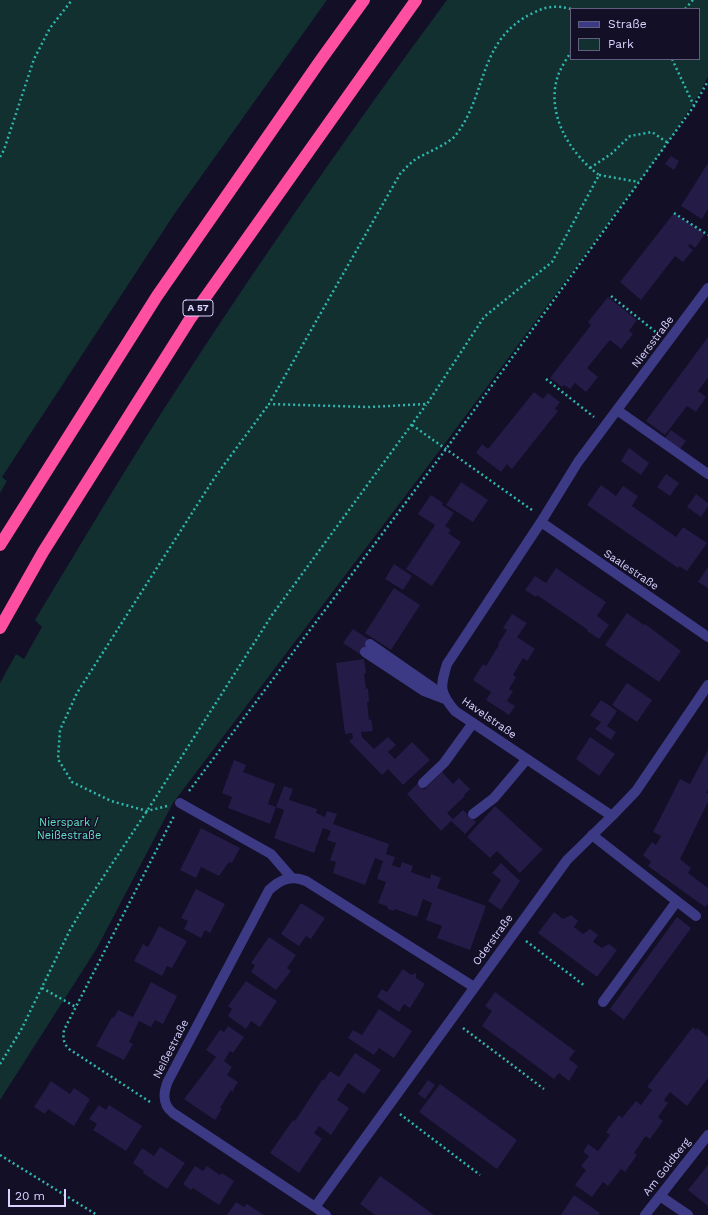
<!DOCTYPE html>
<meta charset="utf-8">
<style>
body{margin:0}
#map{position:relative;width:708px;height:1215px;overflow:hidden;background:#130f26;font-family:"Work Sans",sans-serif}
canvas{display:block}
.legend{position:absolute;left:570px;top:8px;width:130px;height:52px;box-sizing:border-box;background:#130f26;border:1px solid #625e7d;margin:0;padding:5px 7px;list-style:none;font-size:12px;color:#d9d4ff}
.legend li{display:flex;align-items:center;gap:8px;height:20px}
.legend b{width:20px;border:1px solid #625e7d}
.scale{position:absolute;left:8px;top:1189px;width:58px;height:18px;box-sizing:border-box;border:2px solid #d9d4ff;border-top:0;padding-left:5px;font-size:12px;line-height:14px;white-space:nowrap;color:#d9d4ff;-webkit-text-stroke:3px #130f26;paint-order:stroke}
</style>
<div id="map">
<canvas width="708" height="1215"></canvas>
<ul class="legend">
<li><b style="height:5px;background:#3d3a85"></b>Straße</li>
<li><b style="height:11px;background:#12302f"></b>Park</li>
</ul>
<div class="scale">20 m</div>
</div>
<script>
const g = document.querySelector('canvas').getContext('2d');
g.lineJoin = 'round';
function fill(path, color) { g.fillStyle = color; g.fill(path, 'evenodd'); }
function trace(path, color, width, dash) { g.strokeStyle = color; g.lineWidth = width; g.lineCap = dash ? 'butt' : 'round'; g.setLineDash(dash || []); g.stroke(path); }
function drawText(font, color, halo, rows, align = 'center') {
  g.font = font + ' "Work Sans",sans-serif'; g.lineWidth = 3; g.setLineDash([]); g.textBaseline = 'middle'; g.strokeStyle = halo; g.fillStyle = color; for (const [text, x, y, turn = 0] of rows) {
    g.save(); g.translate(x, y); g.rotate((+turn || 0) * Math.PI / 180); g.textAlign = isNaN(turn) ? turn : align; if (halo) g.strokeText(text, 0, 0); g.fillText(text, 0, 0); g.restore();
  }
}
const green = new Path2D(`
 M0,0h327l-152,213 -173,264 5,4 -7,12z
 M447,0h261v76l-7,15 -33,52 -29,39 -193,260 -273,361 -76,145 -97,152v-417l16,-29 8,5 18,-32 -7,-7c49,-81 97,-163 149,-242 84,-129 172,-255 263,-378zM571,9h128v50h-128z`);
const building = new Path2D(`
 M671,156l8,5 -5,9 -9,-6z
 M708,163v46l-6,10 -21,-13z
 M674,213l31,21 -10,14 -5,-4 -2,2 5,4 -10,12 -8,-6 -34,44 -21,-18z
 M608,297l29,23 -8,11 4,3 -12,15 -11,-9 -23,28 11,9 -12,15 -11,-9 -5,6 -6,-4 -2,2 -12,-9 41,-53 -3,-3z
 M708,337v41l-10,13 8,6 -10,15 -9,-6 -22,29 -19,-14z
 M534,392l9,7 5,-6 12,9 -5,7 3,2 -46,58 -5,-5 -6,8 -25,-19 6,-9 6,5z
 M671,430l15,11 -6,8 -15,-11z
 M629,448l20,15 -8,12 -20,-14z
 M666,474l13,9 -9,13 -13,-9z
 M461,482l27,18 -15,22 -27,-17z
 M601,485l15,11 7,-10 15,10 -6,10 44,31 7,-10 24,16 -20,28 -8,-5 -1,2 -91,-63z
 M696,494l12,9v3l-7,11 -14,-10z
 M431,495l12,8 -1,2 12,8 -9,13 6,4 -3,3 13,9 -29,44 -26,-17 29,-44 -17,-11z
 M394,564l18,12 -9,14 -18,-11z
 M708,567v21l-10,-6z
 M556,568l50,34 -9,14 12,9 -10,14 -12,-8 1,-1 -51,-35 -1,2 -11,-7 10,-14 11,7z
 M394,588l26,17 -29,45 -26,-17z
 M627,613l17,12 1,-1 36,27 -22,31 -54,-37z
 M512,614l15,9 -10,14 18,12 -8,12 -4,-3 -10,17 3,2 -7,12 4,2 -6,10 8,5 -6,9 -23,-15 5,-8 -18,-12 10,-16 3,2 13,-21 -1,-1 9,-14 -4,-2z
 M353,629l18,12 -10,14 -18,-12z
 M364,659l2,14 -2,1 2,15 2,-1 1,14h-2l2,18 2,-1 2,12 -12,1 1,5 12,12 14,-12 8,8 -8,7 7,7 17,-17 18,18 -27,25 -15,-16 -6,6 -33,-34 4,-3 -1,-5 -7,1 -9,-71z
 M627,683l25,17 -15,22 -25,-17z
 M601,700l16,11 -10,15 9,6 -5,8 -16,-11 6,-7 -11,-7z
 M590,737l25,17 -16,22 -23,-17z
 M708,750v39l-2,4h2v9l-28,57 11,9 -3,5 20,15v16l-3,3 -57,-41 3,-4 -8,-7 9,-13 4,3 5,-9 -8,-4 27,-53 10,5z
 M234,760l12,5 -3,7 32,12 -7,20 8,3 -6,17 -42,-16 4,-11 -10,-4z
 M442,772l11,12 6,-6 11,11 -6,6 1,1 -18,17 6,6 10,-9 13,12 -11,12 -14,-13 -10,10 -34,-37 11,-11 6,7z
 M284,786l9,3 -4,11 28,9 -1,4 9,4 2,-6 10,3 -4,10 56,20 -3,10 9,3 -3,8 8,3 2,-6 11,4 -2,6 19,7 1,-5 10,4 -4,10 49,18 -16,44 -33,-12 5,-12 -16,-6 6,-17 -9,-4 -6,18 -22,-8 -2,2 -5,-2 -1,-3 -9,-3 8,-21 -9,-3 6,-18 -8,-3 -10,27 -32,-12 3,-11 -6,-2 6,-17 -9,-3 4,-9 -8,-3 -9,25 -40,-15 10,-28 -8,-3z
 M495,806l46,42 2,1 -23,24 -23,-22 -7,7 -23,-21z
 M201,828l39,20 -8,15 -3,-1 -10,14 -18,-9 -5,11 -16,-8z
 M501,863l19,18 -19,29 -13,-9 13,-21 -9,-7z
 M196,889l29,15 -15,29 -5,-3 -4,8 -17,-9 4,-8 -7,-3z
 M301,903l24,15 -14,21 -5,-3 -7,10 -18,-12z
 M554,912l9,7 8,-4 7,6 -4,6 9,7 7,-5 8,6 -5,7 9,6 7,-4 8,6 -20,27 -59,-44z
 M677,917l14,11 -67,92 -14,-11z
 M159,926l28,15 -15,27 -5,-2 -5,10 -28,-15 9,-17 5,3z
 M269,937l27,18 -9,13 4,3 -15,19 -25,-18 4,-7 -4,-2z
 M403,969l8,6 5,-2v5l9,6 -15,24 -6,-4 -5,8 -22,-15 5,-8 5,3z
 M246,981l31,20 -17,26 -9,-6 -5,8 -18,-13 4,-7 -4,-3z
 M151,982l26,14 -14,28 -8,-4 -4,7 -12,-6 -10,21 4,2 -9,16 -28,-14 16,-29 2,1 4,-8 15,7z
 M495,992l80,59 -6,8 9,7 -9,15 -10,-8 -5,6 -72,-53 10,-15 -7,-5z
 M379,1009l33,22 -18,27 -15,-10 -5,7 -26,-17 5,-8 9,5z
 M228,1026l16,11 -11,16 -3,-2 -6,10 8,6 -5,8 11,7 -5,8h1l-1,2 -2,-2 -11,18 2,1 -7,11 -31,-21 32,-42 -10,-7 14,-20 4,2z
 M693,1027l3,3 1,-2 11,9v41l-21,28 -17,-14 -6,8 4,3 -10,14 5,4 -13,18 -4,-3 -4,5 -8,12 3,2 -12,17 -4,-3 -13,17 -5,-4 -11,15 -17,-12 11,-15 -5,-4 8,-10 -6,-4 5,-8 10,7 12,-16 -4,-3 13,-17 3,3 14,-17 5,4 11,-15 -5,-3z
 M355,1053l26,17 -17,24 -16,-11 -11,17 12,8 -18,27 -12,-9 -5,7 8,6 -23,34 -29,-20 18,-26 5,-7 2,1 27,-41h2l6,-9 9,6z
 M428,1080l7,5 -10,14 -7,-5z
 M51,1081l19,13 4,-6 16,11 -16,27 -26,-17 -3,5 -11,-7z
 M440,1084l77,56 -20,29 -78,-57z
 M99,1105l7,5 3,-5 33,21 -16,25 -33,-21 4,-6 -8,-5z
 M160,1147l25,16 -18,26 -24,-16 1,-2 -11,-8 9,-15 12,8z
 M708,1165v41l-20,-16z
 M195,1166l8,5 4,-5 13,9 2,-2 12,8 -15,24 -26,-17 -2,2 -8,-6z
 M380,1176l13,9 41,30h-59l-15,-11z
 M574,1195l26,18 -1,2h-38z
 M236,1202l8,5 3,-3 17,11h-37z`);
const path = new Path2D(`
 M571,9c-15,-4 -24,-3 -38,4 -56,27 -45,82 -78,123 -7,8 -29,17 -39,23 -6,4 -11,10 -16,15l-131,230 99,3 59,-3 57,-87 68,-55 47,-87c-30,-22 -55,-64 -40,-102 3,-7 8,-15 12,-21
 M685,9l8,-9
 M672,59l22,47
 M0,157l4,-7 30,-91 16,-31 22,-28
 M590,168l21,-14 19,-18 22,-4 16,11
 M599,175l40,7
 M674,213l34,22
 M611,296l46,37
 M546,379l48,38
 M412,425l120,85
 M189,791l257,-342 248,-343 14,-25
 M167,806l-20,5 -36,-10 -39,-19 -14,-23 2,-29 17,-37 138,-216 54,-73
 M526,941l59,45
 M42,988l34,19
 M463,1028l81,61
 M0,1064l21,-34 49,-100 16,-27 61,-92 125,-196 154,-210
 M150,1102l-81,-53c-6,-6 -6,-11 -5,-19l110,-214
 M400,1114l80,61
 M0,1155l97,60`);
const lane = new Path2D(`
 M617,410l91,64
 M370,644l72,50
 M365,652l59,39 21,8
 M423,783l21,-20 29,-40
 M473,814l21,-16 33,-39
 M592,835l104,81
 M603,1002l74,-101`);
const street = new Path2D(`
 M541,522l167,115
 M180,803l91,51 20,23
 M612,816l-157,-105c-16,-19 -15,-24 -8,-47l94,-142 37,-60 130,-174
 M660,1196l28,19
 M315,1207l-142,-94c-11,-9 -10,-20 -5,-32l101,-191c12,-11 22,-15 37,-9l168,106
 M326,1215l-11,-8 252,-347 45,-44 24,-25 72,-106
 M645,1215l63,-80`);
const highway = new Path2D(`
 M0,545l157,-249 163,-235 44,-61
 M0,628l43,-76 147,-233 226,-319`);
const shields = [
 [198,308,30]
];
const shieldNames = [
 ["A 57",198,308]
];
const streetNames = [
 ["Niersstraße",653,342,-53],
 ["Saalestraße",631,570,34],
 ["Havelstraße",489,718,35],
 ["Oderstraße",493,940,-54],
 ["Neißestraße",171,1049,-63],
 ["Am Goldberg",667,1167,-52]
];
const parkNames = [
 ["Nierspark /",69,823],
 ["Neißestraße",69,836]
];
fill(green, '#12302f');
fill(building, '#241b47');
trace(path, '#2fb8b0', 2.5, [2, 3]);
trace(lane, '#3d3a85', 10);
trace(street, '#3d3a85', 10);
trace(highway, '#ff4fa3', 12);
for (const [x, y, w] of shields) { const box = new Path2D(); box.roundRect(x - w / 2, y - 8, w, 16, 3); g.fillStyle = '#130f26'; g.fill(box); trace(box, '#d9d4ff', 1); }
drawText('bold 10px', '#d9d4ff', null, shieldNames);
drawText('11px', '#d9d4ff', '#130f26', streetNames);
drawText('11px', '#5fe0c0', '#130f26', parkNames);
</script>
